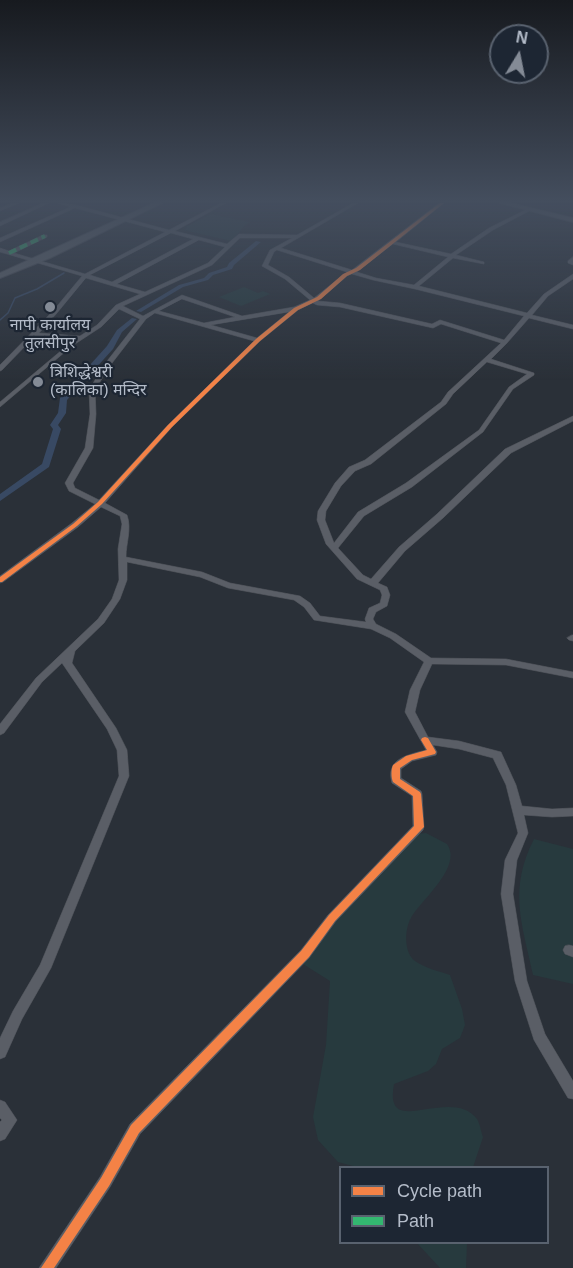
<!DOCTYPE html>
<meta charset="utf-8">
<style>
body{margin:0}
#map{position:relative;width:573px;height:1268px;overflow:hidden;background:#2a3038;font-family:Arial,sans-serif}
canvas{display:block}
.legend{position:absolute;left:339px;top:1166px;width:210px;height:78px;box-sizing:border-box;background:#1d2633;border:2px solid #59626f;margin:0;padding:8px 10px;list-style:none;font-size:18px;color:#b4bcc9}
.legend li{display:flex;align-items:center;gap:12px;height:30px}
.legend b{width:30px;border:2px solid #59626f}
.north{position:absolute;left:489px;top:24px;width:60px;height:60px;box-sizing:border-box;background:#1d2633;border:2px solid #59626f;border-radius:50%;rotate:10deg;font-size:16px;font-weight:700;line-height:24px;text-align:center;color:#b4bcc9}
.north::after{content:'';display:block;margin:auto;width:21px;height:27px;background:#848b96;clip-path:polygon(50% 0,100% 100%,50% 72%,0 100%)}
</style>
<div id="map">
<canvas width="573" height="1268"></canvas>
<ul class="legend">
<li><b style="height:8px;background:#f48246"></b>Cycle path</li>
<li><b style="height:8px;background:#33b770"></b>Path</li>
</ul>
<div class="north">N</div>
</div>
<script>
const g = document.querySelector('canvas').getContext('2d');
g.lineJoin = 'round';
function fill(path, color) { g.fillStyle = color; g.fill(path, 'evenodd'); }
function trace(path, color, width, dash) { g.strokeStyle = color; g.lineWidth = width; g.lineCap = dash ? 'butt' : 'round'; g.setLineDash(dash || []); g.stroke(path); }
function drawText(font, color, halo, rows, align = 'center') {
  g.font = font + ' Arial,"Noto Sans Devanagari",sans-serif'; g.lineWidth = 4.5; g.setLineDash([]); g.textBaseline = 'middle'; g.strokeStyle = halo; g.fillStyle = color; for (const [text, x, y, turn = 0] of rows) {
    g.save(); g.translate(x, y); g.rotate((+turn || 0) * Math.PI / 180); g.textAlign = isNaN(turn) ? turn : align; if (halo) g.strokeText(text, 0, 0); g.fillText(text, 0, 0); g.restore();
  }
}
const green = new Path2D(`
 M211,214l39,8c-9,5 -11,13 -19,19l-47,-11 3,-2 -2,-1z
 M244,287l14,6 5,-2 7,3 -29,12 -22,-9z
 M426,833l21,11c16,23 -26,56 -36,74 -7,12 -7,35 4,43 10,7 23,10 35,14l12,34 3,16 -5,13 -18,11 -6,15 -8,7 -34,13c-1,6 -2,14 0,19 7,23 61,-13 83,16 3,5 4,13 6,18l-10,30h-116l-19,-5 -20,-22 -5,-23 13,-72 4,-64 -35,-22 121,-125z
 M534,839l39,10v135l-40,-9c-11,-52 -25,-85 1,-136z
 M417,1243h50l-1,25h-26z`);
const stream = new Path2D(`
 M0,320l8,-7 7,-15 22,-9 27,-16`);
const canal = new Path2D(`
 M256,241l5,1 -27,23 -2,4 -19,6 -5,5 -25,7 -42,25 -5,-1 43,-26 25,-7 5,-5 18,-6 2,-4z
 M132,318l5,1 -15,13 -9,17 -46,51 -1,13 -8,12 3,4 -12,38 -49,34v-7l42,-30 11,-35 -3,-4 8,-12 2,-15 47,-52 10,-16z`);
const minor = new Path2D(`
 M13,203h6l-19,8v-3z
 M43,203h6l-49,23v-4z
 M58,203l18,2 93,25 52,-27h5l-51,28 52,13 12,-10 58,1 56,-32h5l-77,45 71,22 87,-67h5l-48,39 55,12 38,-26 40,-20h2v2l-38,20 -37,25 28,7v2l-31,-6 -34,28 108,27 17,-19 29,-20v5l-25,17 -16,19 41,10v4l-44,-11 -22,25 -16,16 43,14v2l-21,14 -30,43 -71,55 -48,29 -26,32 25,27 8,4 28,-32 38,-33 68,-65 68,-33v5l-62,32 -68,65 -38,33 -27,32 9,4 3,8 -3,11 -11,6 -3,7 3,5 20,10 35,24 75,1 67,13v6l-67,-13 -74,-1 -12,26 -5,22 13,25 31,4 42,11 15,33 6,21 30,3 21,-1v8l-21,1 -28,-2 4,18 -11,27 -4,34 14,87 18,53 28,47v18l-5,-1 -34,-58 -19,-59 -14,-87 4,-34 13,-27 -12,-48 -13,-27 -34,-9 -26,-4 4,7 -1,3 -24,6 -11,8v9l20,13 1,3 2,33 -1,3 -87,91 -27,37 -169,176 -30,53 -54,81h-17l61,-91 30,-53 171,-174 27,-35 85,-89 -1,-30 -20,-13c-7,-24 15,-28 34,-33l-21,-38 5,-22 14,-28 -34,-24 -19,-9 -57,-9 -10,-13 -10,-7 -66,-12 -28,-11 -73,-15v18l-7,19 -16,24 -29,28 -3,12 44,65 11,22 2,26 -78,192 -29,51 -17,38 -5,2v-21l13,-27 27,-46 79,-189 -2,-26 -10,-21 -45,-66 -20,19 -38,51 -4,2v-11l36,-46 62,-59 14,-20 7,-19 -1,-31 4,-25 -2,-8 -19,-9 -23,20 -75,55 -3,1v-7l72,-53 23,-19 -26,-13 -4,-8 20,-35 5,-34 -1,-24 15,-25 36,-46 -21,-10 -18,18 -29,19 -72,61v-5l75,-63 -40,-3 -33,34 -2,1v-6l53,-54 29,-35 -75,-22 -7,-2v-4l9,3 34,-16h4v2l-33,16 71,21 80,-42 -90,-24 -75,34v-4l70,-31zM171,233l22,6 -81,43 -22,-7zM240,238h52l-22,12 -8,16 23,13 25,21 -16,7 -52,9 -60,-21 -39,21 -20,-10 89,-41zM199,240l26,7 -17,16 -63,29 -28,-8zM393,244l55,13 -34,28 -38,-7 -19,-6zM277,250l70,22 -33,26 -25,-21 -21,-12 6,-13zM352,274l21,6 42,9 109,27 -20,24 -64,-20 -8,4 -92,-21 -22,-2 29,-25zM86,278l54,16 -24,11 -19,20 -17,11 -41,-3 18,-20zM182,299l53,18 -31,6 -45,-12zM313,303l4,2 23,2 93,21 8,-4 60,19 -53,49 -7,10 -76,58 -16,7 -14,16 -17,28 -1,9 9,24 31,35 23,11 2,5 -2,8 -11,5 -4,11 1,3 -46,-6 -10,-13 -10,-7 -70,-13 -28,-11 -76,-15c0,-14 6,-28 1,-42l-22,-12 67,-76 88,-86 38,-31zM289,312l-32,26 -46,-13zM155,313l99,28 -86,84 -69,75 -24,-12 -2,-5 20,-35 3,-34 -1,-24 14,-23 37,-48zM487,362l40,12 -18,13 -30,43 -73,53 -48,29 -24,31 -9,-23 1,-9 15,-25 14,-15 16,-7 75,-60 7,-10z
 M573,257v8l-5,-2v-2z
 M572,635h1v6l-4,-1 -2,-2z
 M569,945l4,1v11l-8,-3 -2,-4 2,-4z
 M0,1100l5,2 12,18 -12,19 -5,2v-19l2,-2 -2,-2z`);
const major = new Path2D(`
 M154,203h8l-112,55 -50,20v-5z
 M500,203h10l63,15v4z`);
const quiet = new Path2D(`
 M9,253l36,-17`);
const cycleway = new Path2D(`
 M440,203h4l-84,67 -13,6 -26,23 -23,11 -38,31 -88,86 -70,77 -25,22 -75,56h-2v-5l73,-53 25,-22 70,-77 88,-86 38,-31 23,-11 26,-23 13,-6z
 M425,737l3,1 8,14 -1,2 -23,6 -12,8v11l20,13 1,2 3,33 -2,2 -87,92 -26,36 -170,176 -30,53 -55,82h-13l60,-90 30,-53 170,-174 28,-36 85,-89 -1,-30 -20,-14c-2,-4 -2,-13 0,-17l13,-9 21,-6 -6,-10 1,-2z`);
const markers = [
 [50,307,6,"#848b96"],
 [38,382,6,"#848b96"]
];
const farPoinames = [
 ["नापी कार्यालय",50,326],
 ["तुलसीपुर",50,344],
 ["त्रिशिद्धेश्वरी",50,373,"left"],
 ["(कालिका) मन्दिर",50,391,"left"]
];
fill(green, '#273a3e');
trace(stream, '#384963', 1.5);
fill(canal, '#384963');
trace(minor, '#484c53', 1);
trace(major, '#484c55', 2);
fill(minor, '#5a5e66');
fill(major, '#5c6168');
trace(quiet, '#33b770', 4, [8, 4]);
fill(cycleway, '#f48246');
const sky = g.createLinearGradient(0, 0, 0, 380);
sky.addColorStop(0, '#171a1f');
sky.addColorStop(0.53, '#444e5e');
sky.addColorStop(1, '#444e5e00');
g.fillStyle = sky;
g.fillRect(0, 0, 573, 380);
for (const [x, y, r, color] of markers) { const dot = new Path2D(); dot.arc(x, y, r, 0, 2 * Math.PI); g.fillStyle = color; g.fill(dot); trace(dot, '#1d2633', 2); }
drawText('16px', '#b4bcc9', '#1d2633', farPoinames);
</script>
